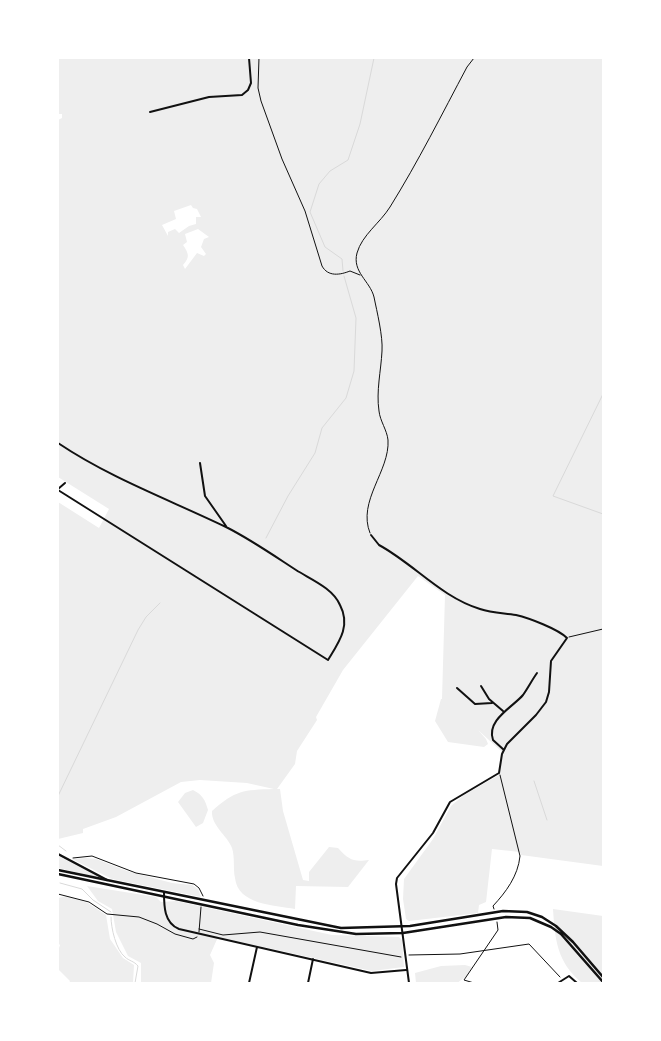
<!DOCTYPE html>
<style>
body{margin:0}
#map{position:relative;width:661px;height:1041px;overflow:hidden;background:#fff;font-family:"Titillium Web",sans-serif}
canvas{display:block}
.frame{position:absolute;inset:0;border:59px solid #fff;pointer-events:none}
</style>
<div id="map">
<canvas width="661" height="1041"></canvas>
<div class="frame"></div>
</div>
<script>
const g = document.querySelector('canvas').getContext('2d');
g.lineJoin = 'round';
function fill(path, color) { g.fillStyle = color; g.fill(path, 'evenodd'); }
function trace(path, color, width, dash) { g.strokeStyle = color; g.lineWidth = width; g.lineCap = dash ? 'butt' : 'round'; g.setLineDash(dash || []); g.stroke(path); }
const green = new Path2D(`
 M58,58h545v808l-82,-11 -1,-3 -28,-3 -6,53 -7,3 -1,8 -69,8 -3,-2 -3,-20 1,-20 29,-40 18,-33 13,-11 35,-20 2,-24 -23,-21 8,9 2,5 -4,3 -36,-5 -13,-21 6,-22h1l3,-104 -27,-19 -75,94 -27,47 1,3 -20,31 -2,13 -18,25h3l3,22 20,69 6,1v-9l20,-25 9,1c11,12 15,14 31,12l-21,27 -52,-1 -1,23c-21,-4 -57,-4 -60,-31 -2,-9 0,-21 -3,-30 -5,-13 -21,-22 -20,-37 24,-21 31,-21 62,-22l-27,-6 -47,-3 -19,2 -65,35 -33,12v4l-25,6v-337l41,26 10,-19 -51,-32v-357l4,-2v-4h-4zM191,205l2,3 4,1 4,8h-5v7l-7,2 -10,7 -4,-4 -7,3v4l-6,-11 14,-6 -2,-8zM198,229l11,8 -5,2 -3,8 5,7 -2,2 -7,-3 -12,16 -2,-4c7,-8 6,-11 0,-20l4,-3 -2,-8z
 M193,790c10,5 12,10 15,20l-5,13 -7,4 -18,-25 7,-9z
 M58,856l38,19v2l-38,-9z
 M86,858l10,1 31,12 45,12 20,2 6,4 3,8 -89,-18 -40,-20z
 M87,886l69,11 5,5 15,-1 156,34 67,2 3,3 2,27 -32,4 -154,-34 -8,18 4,8 -3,20h-70v-20l-13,-7 -12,-24 -4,-23 -14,-8z
 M67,896l21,7 18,12 4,24 13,19 11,7 -1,18h-64l1,-2 -12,-12v-18l2,-6 -2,-2v-45z
 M553,909l50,7v67h-21c-25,-21 -27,-43 -29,-74z
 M465,965l7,2 -5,9 -10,7h-41l-1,-10 26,-7z`);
const stream = new Path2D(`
 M343,271l-1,-12 -17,-12 -15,-35 9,-28 11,-13 18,-11 12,-36 14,-66
 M603,394l-50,102 50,18
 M266,538l22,-42 27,-43 7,-25 24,-30 8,-27 2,-53 -12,-42
 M534,781l13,39
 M58,796l80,-166 8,-13 14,-14
 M58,845l8,6
 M60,883l22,6 11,11 18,12
 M111,917c0,11 5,33 14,40 4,4 9,4 13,9l-3,17`);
const path = new Path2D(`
 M259,58l-1,30 3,13 21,58 23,52 17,55c6,11 18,9 28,5l10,4
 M370,533c-13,-32 20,-62 18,-93 -1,-10 -8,-19 -9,-29 -3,-20 2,-40 3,-60 1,-15 -5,-39 -8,-54 -4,-16 -22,-25 -17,-44 5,-18 23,-30 33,-46 28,-45 52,-93 77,-140l7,-9
 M569,637l34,-8
 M73,858l19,-2 44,17 58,11 5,4 4,8
 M58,894l31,8 18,12 32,3 18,7 18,10 18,5 4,-2
 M494,909l-1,-3c13,-14 25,-30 27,-50l-20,-81
 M199,929l24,6 37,-3 141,25
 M199,932l2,-25
 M409,955l51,-1 69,-10 31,33
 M474,983l-10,-3 34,-50 -1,-8`);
const minor = new Path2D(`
 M150,112l59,-15 33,-2 6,-5 3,-7 -2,-25
 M58,443c52,35 112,57 168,84 24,12 47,28 70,43 14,9 37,18 44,35 11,21 -1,37 -12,55l-270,-170
 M200,463l5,33 21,30
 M58,489l7,-6
 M371,535l8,10c35,19 62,52 101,64 12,4 24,4 36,6 13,3 42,14 51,23l-16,23 -2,31 -3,10 -10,13 -29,29 -5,10 -3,19 -49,29 -17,31 -36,45 -1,6 13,99
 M481,686l8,13 14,12
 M457,688l18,16 17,-1
 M504,750l-11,-10c-7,-20 20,-33 30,-45 5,-7 9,-15 14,-22
 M164,892c0,14 0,31 15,37l192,44 35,-3
 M249,983l8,-36
 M308,983l5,-24
 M558,983l11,-7 8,7`);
const tertiary = new Path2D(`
 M58,854l49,26`);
const secondary = new Path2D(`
 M58,870l283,58 69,-2 93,-15 24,1 15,5 14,9 17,16 30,35
 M58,874l240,51 58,9 47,-1 103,-16 24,1 21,9 10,7 42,48`);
fill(green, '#eee');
trace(stream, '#d9d9d9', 1);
trace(path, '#111', 1);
trace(minor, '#111', 2);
trace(tertiary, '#111', 2.5);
trace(secondary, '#111', 2.5);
</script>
